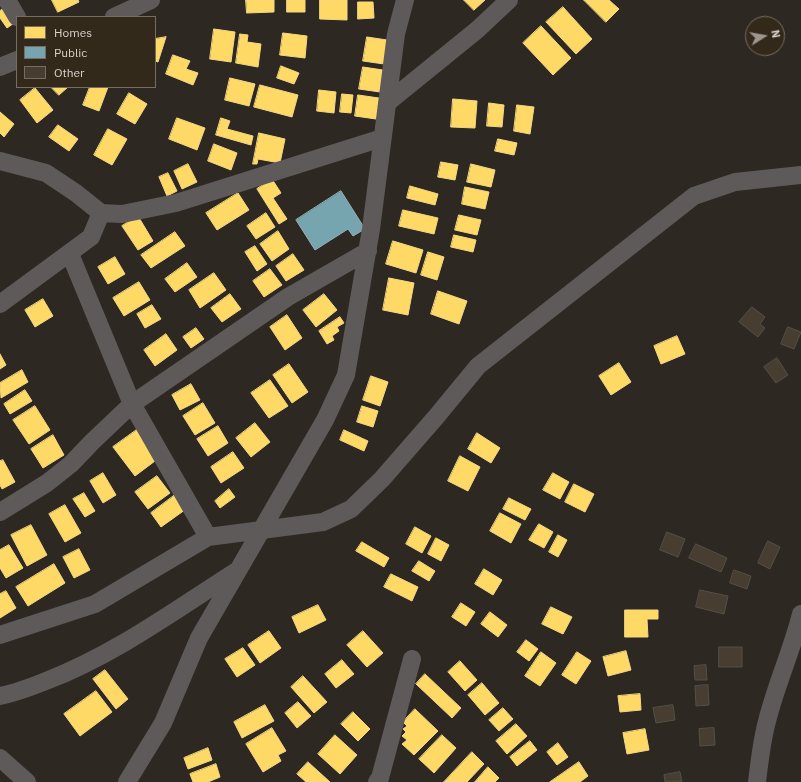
<!DOCTYPE html>
<style>
body{margin:0}
#map{position:relative;width:801px;height:782px;overflow:hidden;background:#2d2821;font-family:"IBM Plex Sans",sans-serif}
canvas{display:block}
.legend{position:absolute;left:16px;top:16px;width:140px;height:72px;box-sizing:border-box;background:#33291b;border:1px solid #756d61;margin:0;padding:5px 7px;list-style:none;font-size:12px;color:#d9d2ca}
.legend li{display:flex;align-items:center;gap:8px;height:20px}
.legend b{width:20px;border:1px solid #756d61}
.north{position:absolute;left:745px;top:16px;width:40px;height:40px;box-sizing:border-box;background:#33291b;border:1px solid #756d61;border-radius:50%;rotate:79deg;font-size:11px;font-weight:700;line-height:16px;text-align:center;color:#d9d2ca}
.north::after{content:'';display:block;margin:auto;width:14px;height:18px;background:#9d968f;clip-path:polygon(50% 0,100% 100%,50% 72%,0 100%)}
</style>
<div id="map">
<canvas width="801" height="782"></canvas>
<ul class="legend">
<li><b style="height:11px;background:#ffd966"></b>Homes</li>
<li><b style="height:11px;background:#76a5af"></b>Public</li>
<li><b style="height:11px;background:#473e31"></b>Other</li>
</ul>
<div class="north">N</div>
</div>
<script>
const g = document.querySelector('canvas').getContext('2d');
g.lineJoin = 'round';
function fill(path, color) { g.fillStyle = color; g.fill(path, 'evenodd'); }
function trace(path, color, width, dash) { g.strokeStyle = color; g.lineWidth = width; g.lineCap = dash ? 'butt' : 'round'; g.setLineDash(dash || []); g.stroke(path); }
const homes = new Path2D(`
 M52,0h26l1,2 -21,10z
 M246,0h28v12l-27,1z
 M287,0h18v12h-18z
 M320,0h27v20l-27,-1z
 M464,0h21l-11,10z
 M584,0h25l10,9 -13,13z
 M358,2h15l1,16 -16,1z
 M8,5l9,16 -10,7 -7,-10v-7z
 M563,7l29,32 -16,15 -30,-32z
 M541,26l30,32 -18,17 -30,-32z
 M214,29l21,3 -4,30 -21,-3z
 M283,33l24,3 -2,22 -25,-3z
 M240,34l8,1 -1,7 14,2 -3,23 -22,-4z
 M166,37l-8,25 -3,-1v-22z
 M367,37l20,3 -3,24 -21,-3z
 M173,55l17,6 -4,8 12,4 -5,12 -27,-11z
 M281,66l18,7 -5,11 -17,-6z
 M363,67l20,3 -3,22 -21,-3z
 M230,78l25,6 -6,22 -24,-6z
 M260,85l38,10 -6,22 -38,-10z
 M51,87h17l-9,8z
 M90,87h18l-9,24 -16,-6z
 M35,88l18,22 -16,13 -17,-23z
 M319,90l17,2 -2,21 -17,-2z
 M129,93l18,11 -12,20 -18,-10z
 M342,94l11,1 -2,18 -11,-1z
 M358,95l21,3 -3,21 -21,-3z
 M453,99l24,2 -2,27 -24,-1z
 M489,103l15,2 -2,22 -15,-1z
 M517,105l17,2 -4,27 -16,-3z
 M0,112l14,12 -10,13 -4,-4z
 M177,118l28,10 -8,22 -28,-11z
 M221,118l9,3 -3,8 26,7 -2,9 -35,-10z
 M58,125l20,14 -9,12 -20,-14z
 M108,129l19,10 -15,26 -18,-10z
 M259,133l26,6 -5,24 -22,-4 -1,5h-4z
 M498,139l19,4 -3,12 -19,-4z
 M214,144l23,9 -6,17 -23,-9z
 M441,162l17,3 -3,15 -17,-3z
 M188,164l9,18 -15,7 -8,-18z
 M471,164l24,6 -4,17 -24,-5z
 M168,173l9,18 -10,5 -8,-19z
 M272,179l9,14 -8,5 14,21 -8,5 -22,-35z
 M410,186l28,8 -3,11 -28,-7z
 M465,187l24,5 -4,17 -23,-5z
 M238,193l11,17 -32,20 -11,-17z
 M403,210l35,8 -4,16 -35,-8z
 M266,213l9,14 -19,12 -9,-13z
 M459,215l22,5 -4,15 -22,-5z
 M138,216l15,25 -15,9 -16,-24z
 M278,231l11,18 -17,12 -12,-17z
 M175,232l10,14 -34,22 -10,-13z
 M454,235l22,5 -3,12 -22,-5z
 M393,241l30,9 -7,23 -30,-9z
 M255,246l12,18 -10,7 -12,-19z
 M428,252l16,5 -7,23 -16,-5z
 M293,254l11,16 -18,11 -10,-15z
 M115,257l10,17 -17,10 -10,-17z
 M187,263l10,14 -22,15 -10,-13z
 M270,269l12,16 -18,12 -11,-16z
 M214,273l12,17 -26,18 -11,-18z
 M389,278l25,5 -6,32 -25,-5z
 M139,282l11,18 -26,16 -11,-18z
 M438,291l29,10 -8,23 -28,-10z
 M230,294l11,15 -19,13 -11,-14z
 M324,294l13,16 -21,17 -13,-17z
 M43,299l10,17 -18,11 -10,-17z
 M152,305l9,14 -16,9 -8,-14z
 M287,315l15,23 -17,12 -15,-23z
 M340,317l4,6 -7,4 2,4 -7,5 2,4 -7,4 -8,-13z
 M196,328l8,11 -13,9 -8,-11z
 M166,334l11,16 -22,16 -11,-16z
 M677,336l8,18 -24,10 -7,-18z
 M0,354l6,11 -6,4z
 M619,363l12,19 -20,13 -12,-19z
 M289,364l19,28 -16,11 -19,-28z
 M22,370l6,12 -27,16 -1,-15z
 M371,376l17,6 -8,24 -17,-6z
 M270,380l18,26 -19,12 -18,-25z
 M191,384l9,16 -20,10 -8,-15z
 M25,390l7,11 -22,13 -6,-10z
 M203,403l12,20 -20,12 -12,-19z
 M35,406l15,24 -21,14 -16,-24z
 M362,406l16,5 -5,16 -16,-5z
 M255,423l15,19 -19,15 -15,-19z
 M218,426l10,17 -20,13 -11,-17z
 M138,429l21,29 -24,18 -22,-29z
 M344,430l24,11 -4,10 -24,-11z
 M477,433l23,15 -9,15 -23,-14z
 M53,435l11,20 -21,13 -12,-19z
 M233,452l11,16 -23,15 -10,-16z
 M460,456l20,11 -12,24 -20,-10z
 M3,460l12,22 -13,7 -2,-4v-24z
 M103,473l13,22 -13,8 -13,-22z
 M553,473l16,9 -9,17 -17,-9z
 M157,476l13,17 -22,16 -13,-17z
 M574,484l20,10 -9,18 -20,-10z
 M229,489l6,8 -15,11 -5,-7z
 M179,492l10,15 -28,20 -10,-14z
 M84,493l11,18 -10,6 -12,-18z
 M509,498l22,11 -6,11 -22,-11z
 M65,505l16,28 -16,9 -16,-28z
 M500,513l21,11 -10,19 -21,-12z
 M539,524l14,8 -9,16 -15,-8z
 M31,525l16,30 -20,11 -16,-31z
 M415,527l16,9 -9,17 -16,-9z
 M558,535l9,5 -9,17 -9,-5z
 M436,538l13,7 -8,16 -13,-7z
 M362,542l27,16 -5,9 -28,-16z
 M9,545l14,23 -17,10 -6,-10v-18z
 M79,549l11,21 -16,8 -11,-21z
 M419,561l16,10 -6,10 -17,-10z
 M54,564l11,19 -37,23 -12,-19z
 M484,569l18,11 -9,15 -18,-11z
 M391,574l27,13 -6,14 -28,-14z
 M6,591l10,17 -16,10v-24z
 M461,603l14,9 -9,14 -14,-9z
 M318,605l8,15 -27,13 -7,-16z
 M551,607l21,10 -9,17 -21,-10z
 M625,610h33v9h-11l1,18h-23z
 M490,612l17,13 -9,12 -17,-13z
 M269,631l12,17 -21,15 -12,-18z
 M363,631l20,22 -16,14 -20,-22z
 M526,640l12,9 -9,12 -12,-9z
 M243,648l12,17 -18,12 -12,-18z
 M626,651l5,19 -23,6 -5,-19z
 M541,652l15,11 -16,23 -15,-10z
 M577,652l14,9 -15,23 -14,-9z
 M342,660l12,14 -18,14 -11,-14z
 M460,661l17,19 -12,11 -17,-19z
 M105,670l23,29 -12,10 -23,-30z
 M425,674l36,34 -9,10 -36,-34z
 M303,676l24,26 -13,11 -23,-26z
 M482,683l17,20 -14,12 -17,-20z
 M96,691l16,21 -32,24 -16,-22z
 M640,694l1,16 -21,2 -2,-16z
 M298,702l13,14 -14,12 -12,-15z
 M265,705l9,16 -32,17 -8,-16z
 M503,708l10,11 -14,12 -10,-11z
 M415,709l23,22 -24,24 -12,-11 5,-4 -5,-4 4,-4 -3,-3 4,-3 -4,-4z
 M353,712l17,17 -12,12 -17,-17z
 M516,724l11,12 -20,18 -11,-13z
 M272,728l14,23 -8,4 3,6 -18,11 -17,-28z
 M645,729l4,21 -22,4 -4,-21z
 M335,735l22,20 -17,19 -22,-20z
 M442,735l14,13 -22,25 -15,-14z
 M530,741l7,9 -20,16 -7,-9z
 M558,743l10,14 -11,8 -10,-13z
 M208,748l4,12 -24,9 -4,-11z
 M472,752l12,12 -17,18h-23z
 M308,762l22,20h-24l-9,-8z
 M579,762l9,14 -8,6h-30z
 M216,764l4,13 -12,5h-15l-3,-8z
 M488,767l11,11 -4,4h-20z`);
const public = new Path2D(`
 M341,191l24,38 -12,7 -5,-7 -33,21 -19,-30z`);
const building = new Path2D(`
 M752,307l13,10 -5,7 5,4 -7,9 -19,-15z
 M788,327l13,5 -7,17 -13,-5z
 M777,358l11,17 -12,8 -12,-16z
 M667,532l18,7 -7,18 -18,-7z
 M768,541l12,6 -10,22 -12,-6z
 M696,544l31,14 -6,14 -32,-14z
 M734,570l17,6 -4,13 -17,-6z
 M700,590l28,6 -4,18 -28,-7z
 M719,647h23v20h-23z
 M706,665l1,15h-12l-1,-14z
 M708,685l1,20 -13,1 -1,-20z
 M673,705l2,15 -19,3 -3,-15z
 M714,728l1,17 -15,1 -1,-17z
 M680,772l2,10h-17l-1,-7z`);
const minor = new Path2D(`
 M7,0l10,17
 M114,17l37,-17
 M0,67l17,-7
 M387,103l90,-73 32,-30
 M0,161l46,12 30,20 25,20 21,1 54,-11 206,-65
 M70,254l62,150 76,133
 M0,304l91,-67 10,-24
 M0,512l47,-29 24,-19 21,-22 40,-38 156,-107 80,-46
 M0,635l95,-31 113,-67 115,-15 28,-13 31,-30 54,-62 42,-51 216,-170 41,-14 66,-7
 M0,696c16,-3 31,-9 46,-15 68,-26 128,-70 189,-109
 M0,758l27,24
 M127,782l36,-59 36,-85 126,-218 21,-45 25,-146 25,-195 9,-34
 M377,782l3,-4 32,-119
 M757,782c3,-25 6,-50 14,-75 9,-31 22,-61 30,-93`);
fill(homes, '#ffd966');
trace(homes, '#f4d784', 1);
fill(public, '#76a5af');
trace(public, '#94b2b7', 1);
fill(building, '#473e31');
trace(building, '#544f4a', 1);
trace(minor, '#5e5a5a', 18);
</script>
